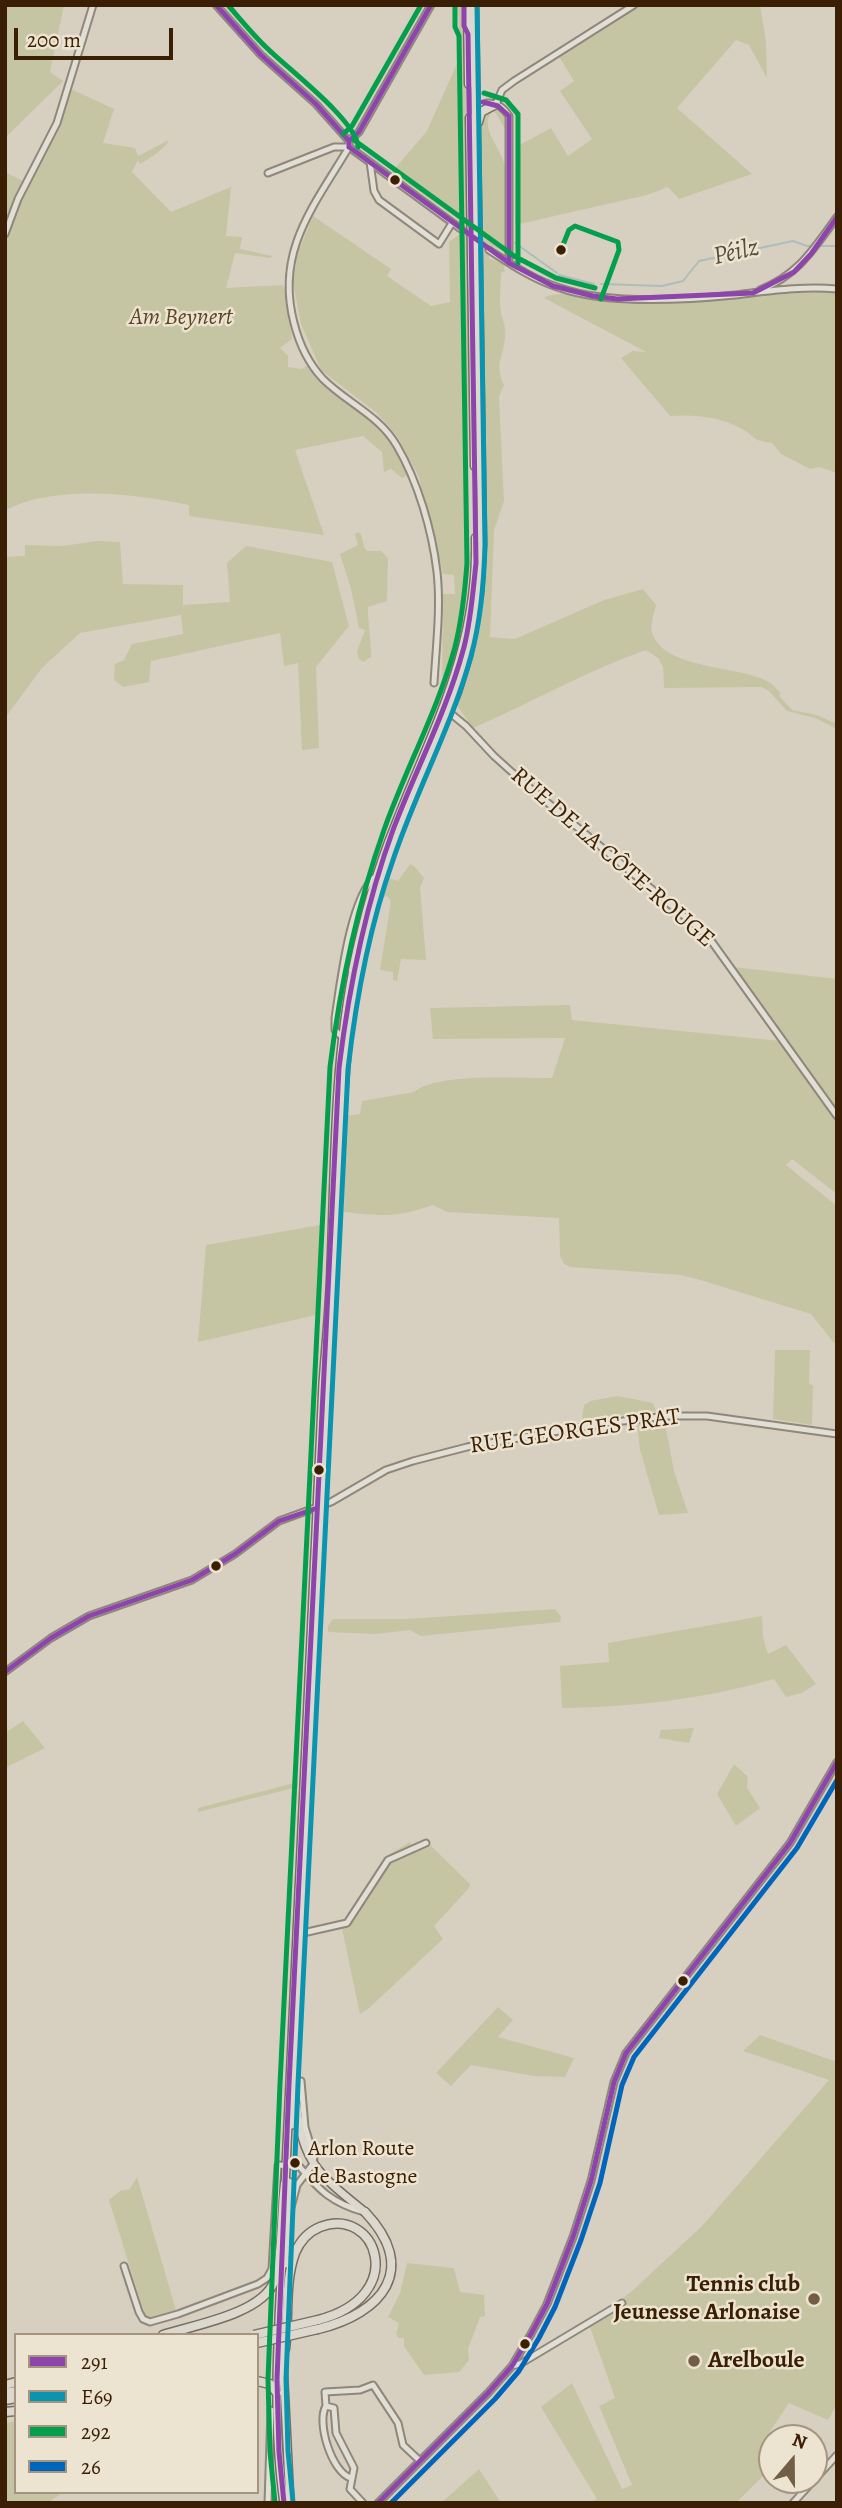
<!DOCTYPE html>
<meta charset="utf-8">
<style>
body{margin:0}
#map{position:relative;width:842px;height:2508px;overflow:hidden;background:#d7d0c0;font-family:Alegreya,serif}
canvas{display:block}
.frame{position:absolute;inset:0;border:7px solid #3b1f04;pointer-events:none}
.legend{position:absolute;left:14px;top:2333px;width:245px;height:161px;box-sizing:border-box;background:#ece3d0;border:2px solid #a5957e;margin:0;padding:9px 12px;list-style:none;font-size:21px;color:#3b1f04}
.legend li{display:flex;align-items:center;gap:14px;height:35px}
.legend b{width:35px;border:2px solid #a5957e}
.north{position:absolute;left:758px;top:2424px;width:70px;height:70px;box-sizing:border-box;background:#ece3d0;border:2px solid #a5957e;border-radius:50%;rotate:20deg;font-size:19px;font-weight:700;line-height:28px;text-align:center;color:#3b1f04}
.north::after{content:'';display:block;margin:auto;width:24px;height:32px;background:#725d46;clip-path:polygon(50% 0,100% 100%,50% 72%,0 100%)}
.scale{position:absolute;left:14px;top:28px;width:159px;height:32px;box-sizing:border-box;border:4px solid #3b1f04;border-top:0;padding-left:9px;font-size:21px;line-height:24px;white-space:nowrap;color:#3b1f04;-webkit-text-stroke:5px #ece3d0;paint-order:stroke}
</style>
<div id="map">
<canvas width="842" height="2508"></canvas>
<div class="frame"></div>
<ul class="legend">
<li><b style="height:9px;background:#8e44ad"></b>291</li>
<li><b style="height:9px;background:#0994b0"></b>E69</li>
<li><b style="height:9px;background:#039f4d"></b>292</li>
<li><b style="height:9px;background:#0065bd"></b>26</li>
</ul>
<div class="north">N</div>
<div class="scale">200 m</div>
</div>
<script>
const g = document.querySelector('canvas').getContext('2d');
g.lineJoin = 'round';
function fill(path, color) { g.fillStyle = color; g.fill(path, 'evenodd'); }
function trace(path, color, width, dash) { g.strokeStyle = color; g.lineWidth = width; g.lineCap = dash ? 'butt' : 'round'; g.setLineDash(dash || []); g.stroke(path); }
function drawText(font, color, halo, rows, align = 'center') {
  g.font = font + ' Alegreya,serif'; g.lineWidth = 5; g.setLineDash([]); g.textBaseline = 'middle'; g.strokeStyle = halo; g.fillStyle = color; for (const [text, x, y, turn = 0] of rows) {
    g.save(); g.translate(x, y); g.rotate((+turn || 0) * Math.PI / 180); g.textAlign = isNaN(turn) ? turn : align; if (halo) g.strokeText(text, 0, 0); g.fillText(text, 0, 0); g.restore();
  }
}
const green = new Path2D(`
 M5,5h59l-14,67 13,9 -58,57z
 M458,5h4l4,87 3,270 -2,175 -3,65 -7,43 -12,41 -3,-3 1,-89h12l-1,-19 -11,-1 -24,-97 -22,-41 -20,-23 -56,-43 -20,-46 -8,-41 5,-31 15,-36 78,53 -4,7 44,30 19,-4 -1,-60 11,-8 1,-13 -69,-49 35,-41 33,-74z
 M637,5h123l6,37 1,36 -18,-33 -13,-5 -59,68 75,66 -73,25 -11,-12 -21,8 -132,30 1,-78 35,-19 17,28 24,-17 -32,-48 14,-10 -16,-26z
 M69,88l45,21 -11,34 32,5 3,8 31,-16c-5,10 -19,18 -29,24l-2,-4 -6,12 39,40 60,-25 -5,49 16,1 -2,12 32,7 -1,2 -36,-5 -9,35 56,-3 3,5 7,49 -12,9 8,8v11l14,2 9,-6 12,15 64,53 23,43 -8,4 -11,-9 -7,3 -2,-20 -19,-16 -68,14 29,85 -135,-19v-11c-48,-10 -104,-17 -153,-6 -10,2 -21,7 -31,11v-338l22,11 31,-59z
 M495,109l10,6 1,16 -10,-18 -4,-1c-13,15 8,35 12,51 5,17 1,64 1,84l-4,3 -12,-5v13l14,6 2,7 -4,2c0,12 -2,26 0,38 1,10 6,15 4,27 -2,20 -11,26 -1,47l-5,12 5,104 -10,29 -4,107 25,2 89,-39 39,-11 13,16c-2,8 -6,20 -4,27 10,38 88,33 117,50 4,2 8,8 12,11l-2,3 13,14 25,5 20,9v5l-22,-11 -28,-7 -18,-20 -8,-4 -97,1 -1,-21 -5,-9 -12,-8c-60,21 -115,53 -173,78l-17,-24 16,-50 12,-67 -3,-464 1,-8z
 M807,289l30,2v182l-18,-6 -9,2 -29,-15 -9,-11c-22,-3 -14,-5 -30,-14 -20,-12 -49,-15 -72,-13l-49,-58 12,-7 13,1 -102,-54c15,-10 49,2 68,4 65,5 132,-4 195,-13z
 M357,532l4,2 3,13 3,4h14l7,7 -1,43 -19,6c0,17 3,32 3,50l-8,5 -4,-3 -2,-8 8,-21 -6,-2 -8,-39 -11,-35 18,-9 -3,-10z
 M96,541l24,1 3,42 60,1v20l47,-3 -3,-39 19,-17 86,16 17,64 -33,41 3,81 -17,2 -4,-87 -14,3 -4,-33 -129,28 -2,21 -26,5 -9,-7 1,-16 9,-4 8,-16 51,-10 -2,-19 -101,18 -38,35 -37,50v-161l20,-1v-11l38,1z
 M410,864l4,2 10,12 -4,10 6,72 -25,-1 -4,22 -4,-1v-8l-13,-2 11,-69 -4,-5 -5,2 5,-21 11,4z
 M368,889l1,1 -30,140 -3,-7 10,-66 7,-28z
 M734,967l103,12v133z
 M570,1005l2,15 209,21 56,78v75l-45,-35 -6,6 51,41v136l-3,1 -23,-29 -114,-35 -16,-4 -110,-8 -7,-3 -4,-8 -1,-38 -112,-6 -14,-7c-38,13 -50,11 -89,7l2,-96 14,-2 2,-13 52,-9c24,-20 106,-14 138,-14l13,-40 -132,1 -3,-31z
 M320,1225l-4,90 -118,27 8,-97z
 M775,1350h35l-1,34 4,1 -1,40 -39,-6z
 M618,1396l35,7 3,8 -74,8 2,-14 6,-4z
 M664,1419l10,52 14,42 -29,2 -19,-65 -3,-28z
 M555,1609l6,8 -1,5 -139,14 -11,-6 -35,4 -47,-2v-6l5,-7h74z
 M762,1616l1,21 5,17 18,-9 30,39 -14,9 -16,4 -12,-18c-70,20 -139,28 -212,29l-2,-42 49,-4 -1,-19z
 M23,1721l22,27 -40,20v-35z
 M694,1728l-5,15 -30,-5 2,-8z
 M734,1764l14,13 -1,11 13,20 -24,18 -19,-32z
 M298,1782v5l-100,25v-4z
 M426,1841l44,43 -1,4 -35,38 9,13 -75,70 -8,5 -18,-85 -34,6 1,-7 35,-7 41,-64 25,-15 2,4z
 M498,2007l15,13 -15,17 76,21 -9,19 -31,-1 -63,-11 -20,21 -15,-13z
 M760,2035l77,27v342l-9,16 -39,-17 -20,30 5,5 -2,29 -36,36h-148l9,-4 -56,-92 31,-24 50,106 10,-4 -33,-79 16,-8 -25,-71 9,-6 5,-8 28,-22 70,-65 127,-146 -86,-29z
 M137,2177l39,133 -26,9 -5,-3 -36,-116 11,-9 10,-2z
 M407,2263l47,5 6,24 24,3 1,21 -5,1 -12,32 1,11 -10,12 -35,3 -20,-29v-8h-5l-3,-4 3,-11 -11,-6 12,-24z
 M16,2421v71h48l-17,11h-42v-80z
 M479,2469l22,34h-60z`);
const stream = new Path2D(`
 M5,206l2,-1
 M515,243l42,30
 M559,275l35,9
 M601,284l61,2 21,-5 16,-20 94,-20 14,5h30`);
const minorTunnel = new Path2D(`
 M461,229l28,21`);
const minor = new Path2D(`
 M216,5l45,50 55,49 33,37v6c-35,59 -74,104 -55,176 5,20 15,41 29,56 24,24 56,36 74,67 21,36 35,84 40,126 4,36 -1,75 -3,111
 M487,103c10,-1 17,5 22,13v147
 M496,104l6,-14 12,-9 120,-76
 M349,141l10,-9 72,-127
 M349,147l112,82
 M370,162l4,29 5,9 60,44 13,-21
 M268,173l66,-26h15
 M5,234l13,-35 39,-76 36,-118
 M489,250c23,15 45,30 71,38 48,17 124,12 175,7 35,-4 67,-9 102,-6
 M760,290c38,-15 53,-40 77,-73
 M449,712l17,14 28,30 30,27 183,152 130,181
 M343,1038l-8,-8v-12c5,-32 15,-121 40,-141
 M5,1672l46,-34 38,-22 103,-36 43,-26 44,-33 52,-19 55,-32 27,-9 54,-14 138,-24 63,-7h39l130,18
 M303,1933l44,-10 41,-63 38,-17
 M290,2211l7,-26 16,-21 1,-7 -9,-30 -4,-46
 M124,2266l15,46 4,7 7,3 28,-8 80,-30 9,-6 5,-9 6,-104 21,1c21,25 33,37 65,46
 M512,2366l8,-2 102,-61
 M326,2406l-1,-14 35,-2 13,-5 25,38 5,22 17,16
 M351,2478c-19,-5 -35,-56 -25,-72l8,2 2,25 18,35 -4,21 13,14
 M268,2503l3,-93
 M378,2503l110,-110 24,-27 19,-32 16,-30 26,-67 18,-56 23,-99 12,-29 164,-210 47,-81
 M793,2503l44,-48`);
const major = new Path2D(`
 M297,2106c4,57 26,72 68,106
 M292,2125l51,-1023 5,-63 11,-68
 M285,2188l38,-805c3,-40 7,-79 8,-118 4,-99 3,-198 22,-295
 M282,2259c-4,81 -10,163 2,244
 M285,2264l4,-82
 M282,2343l8,160`);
const highway = new Path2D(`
 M468,5l1,79
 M470,118l5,348
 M478,122l3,-10 15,-8
 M353,970c10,-48 23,-97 42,-143 38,-98 84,-179 81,-289
 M359,971l9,-43 15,-51 17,-47 57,-138 11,-36 11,-63 3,-49 -8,-539
 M318,2329c65,-16 101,-60 47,-117
 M163,2335c31,-10 98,-21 111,-53 9,-23 7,-70 11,-98
 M285,2349c4,-31 -1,-66 10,-96 5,-12 13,-21 25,-26 56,-22 91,69 -2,93
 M257,2381l13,3 7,9
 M5,2385l11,-3
 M5,2393l11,-2
 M5,2400l11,-2
 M5,2412l11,-1`);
const highwayBridge = new Path2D(`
 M254,2335l64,-15
 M257,2343l61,-14`);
const bus1 = new Path2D(`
 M216,5l45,50 55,49 33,37v6
 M483,102l15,4 11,10v147
 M349,141l10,-9 72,-127
 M349,147l160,116 44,23 40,10 24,3 136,-6 41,-21 17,-18 26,-37
 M5,1672l46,-34 38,-22 103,-36 43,-26 44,-33 38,-13
 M284,2503l-5,-51 -2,-73 12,-295 50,-1016c10,-81 26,-161 54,-238 23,-61 54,-119 71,-183 7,-27 9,-56 12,-84l-8,-529 -4,-8v-21
 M378,2503l110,-110 24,-27 19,-32 16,-30 26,-67 18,-56 23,-99 12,-29 164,-210 47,-81`);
const bus2 = new Path2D(`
 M293,2502l-5,-51 -2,-72 12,-295 50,-1015c8,-71 21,-141 45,-209 23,-69 59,-134 78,-204 10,-36 13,-74 14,-111l-8,-540`);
const bus3 = new Path2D(`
 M228,5c13,15 26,31 40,44 19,19 90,73 90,98
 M484,93l22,7 12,14v149
 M343,134l9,-8 69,-121
 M354,140l160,116 42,22 39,10
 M561,250l8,-20 6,-4 43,16 1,8 -18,49
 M275,2503l-5,-51 -2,-73 12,-295 50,-1017c10,-81 27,-161 54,-237 22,-62 54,-120 71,-183 7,-28 10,-56 12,-84l-8,-527 -4,-9v-22`);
const bus4 = new Path2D(`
 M391,2503l104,-104 24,-28 20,-33 16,-31 26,-67 19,-57 22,-98 12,-28 163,-209 40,-68`);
const markers = [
 [395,180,6,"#3b1f04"],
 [561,250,6,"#3b1f04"],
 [319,1470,6,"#3b1f04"],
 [216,1566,6,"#3b1f04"],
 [683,1981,6,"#3b1f04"],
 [295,2163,6,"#3b1f04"],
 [814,2299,7,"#725d46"],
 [525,2344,6,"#3b1f04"],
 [694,2361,7,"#725d46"]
];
const busNames = [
 ["Arlon Route",308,2150],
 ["de Bastogne",308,2178]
];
const parkNames = [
 ["Am Beynert",181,318]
];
const streetNames = [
 ["RUE DE LA CÔTE-ROUGE",612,858,41],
 ["RUE GEORGES PRAT",575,1432,-8]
];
const poiNames = [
 ["Tennis club",800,2285],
 ["Jeunesse Arlonaise",800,2313],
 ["Arelboule",708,2361,"left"]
];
const waterNames = [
 ["Péilz",736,253,-13]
];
fill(green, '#c5c5a3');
trace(stream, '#abbeba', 2);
trace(minorTunnel, '#b8ad9a', 5, [5, 2.5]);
trace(minor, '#8e877a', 9);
trace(major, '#776f62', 10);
trace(highway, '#776f62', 11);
trace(minor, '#e1ded5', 5);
trace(major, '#dcd8ce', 7);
trace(highway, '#dcd8ce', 8);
trace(highwayBridge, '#776f62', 11, []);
trace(highwayBridge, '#dcd8ce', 8);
trace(bus1, '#8e44ad', 5);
trace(bus2, '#0994b0', 5);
trace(bus3, '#039f4d', 5);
trace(bus4, '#0065bd', 5);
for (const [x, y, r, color] of markers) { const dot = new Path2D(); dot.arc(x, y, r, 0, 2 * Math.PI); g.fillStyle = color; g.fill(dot); trace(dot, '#ece3d0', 2.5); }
drawText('22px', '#3b1f04', '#ece3d0', busNames, 'left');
drawText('italic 24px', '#5a4626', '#ece3d0', parkNames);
drawText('24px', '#3b1f04', '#ece3d0', streetNames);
drawText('bold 24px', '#3b1f04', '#ece3d0', poiNames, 'right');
drawText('italic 26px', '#574c3a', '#ece3d0', waterNames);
</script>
